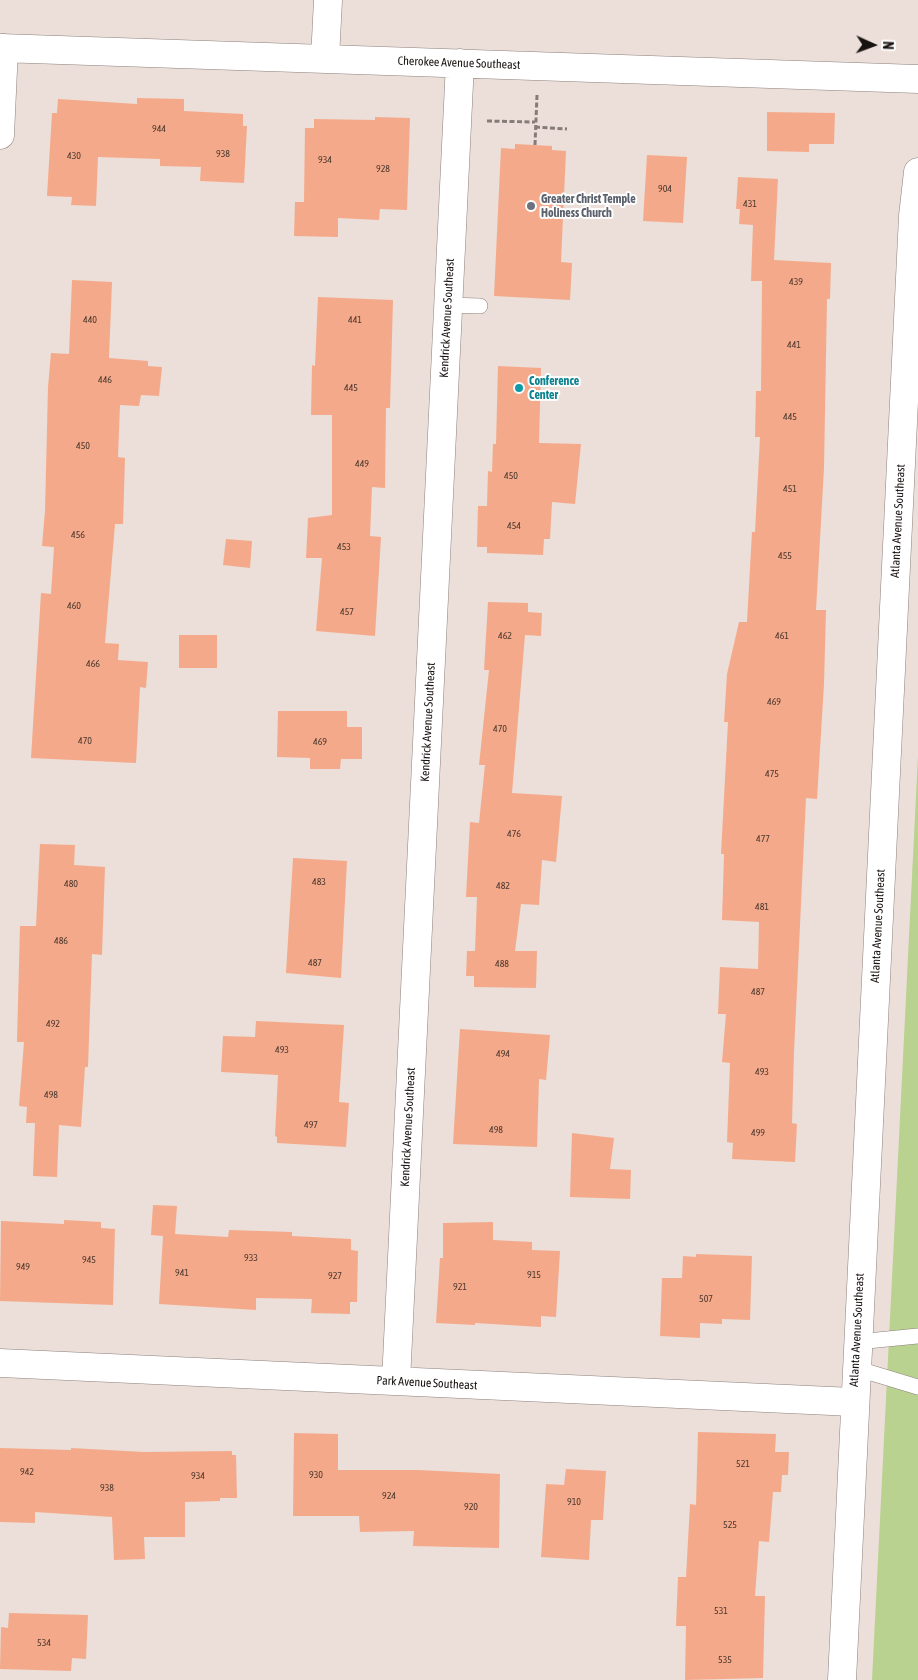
<!DOCTYPE html>
<style>
body{margin:0}
#map{position:relative;width:918px;height:1680px;overflow:hidden;background:#ecded8;font-family:"Asap Condensed",sans-serif}
canvas{display:block}
.north{position:absolute;left:848px;top:20px;width:50px;height:50px;-webkit-text-stroke:4px #fff;paint-order:stroke;rotate:92deg;font-size:14px;font-weight:700;line-height:20px;text-align:center;color:#181311}
.north::after{content:'';display:block;margin:auto;width:18px;height:22px;background:#181311;clip-path:polygon(50% 0,100% 100%,50% 72%,0 100%)}
</style>
<div id="map">
<canvas width="918" height="1680"></canvas>
<div class="north">N</div>
</div>
<script>
const g = document.querySelector('canvas').getContext('2d');
g.lineJoin = 'round';
function fill(path, color) { g.fillStyle = color; g.fill(path, 'evenodd'); }
function trace(path, color, width, dash) { g.strokeStyle = color; g.lineWidth = width; g.lineCap = dash ? 'butt' : 'round'; g.setLineDash(dash || []); g.stroke(path); }
function drawText(font, color, halo, rows, align = 'center') {
  g.font = font + ' "Asap Condensed",sans-serif'; g.lineWidth = 4; g.setLineDash([]); g.textBaseline = 'middle'; g.strokeStyle = halo; g.fillStyle = color; for (const [text, x, y, turn = 0] of rows) {
    g.save(); g.translate(x, y); g.rotate((+turn || 0) * Math.PI / 180); g.textAlign = isNaN(turn) ? turn : align; if (halo) g.strokeText(text, 0, 0); g.fillText(text, 0, 0); g.restore();
  }
}
const green = new Path2D(`
 M918,756v924h-46z`);
const building = new Path2D(`
 M137,98l47,1v12l59,3v12h4l-3,57 -44,-2 1,-14 -41,-1v-7l-62,-2 -2,49 -25,-1 1,-8 -25,-1 5,-83h5l1,-14 79,5z
 M767,112l68,1 -1,31h-25v8l-42,-1z
 M375,117l35,1 -3,92 -27,-1 -1,11 -41,-2v19l-44,-1 1,-34h9l1,-74h9v-9l61,1z
 M515,144l37,2v4l14,1 -5,111 11,1 -2,37 -76,-4 7,-148 14,1z
 M647,155l40,2 -4,66 -40,-2z
 M738,177l40,2 -4,81 57,3 -1,36h-3l-3,169 -8,142h10l-2,74 -7,115 -11,-1 -12,254 -2,71 5,1 -2,38 -63,-3 1,-16 -6,-1 3,-79 -8,-1 4,-48h-8l2,-47 38,2 1,-47 -37,-2 2,-66h-3l7,-132h-4l3,-48 12,-52h8l5,-90h3l5,-95h-5l1,-46h5l1,-110h-11l2,-56 -14,-1 1,-15h-4z
 M72,280l40,2 -3,76 39,3v5l14,1 -3,29 -18,-1 -2,11 -19,-1 -2,52 7,1 -2,66h-8l-10,119 14,1 -1,16 30,2 -2,26 -6,-1 -4,76 -105,-5 10,-165 10,1 3,-47 -12,-1 3,-35 3,-124 3,-34 18,1z
 M318,297l75,3 -3,108h-4l-1,80 -13,-1 -2,49 11,1 -6,99 -59,-5 6,-73h-16l2,-40 24,-3v-100h-21l1,-50 3,1z
 M498,366l43,2 -2,75 42,1 -6,60 -23,-2 -2,37h-6l-1,16 -56,-2v-6h-10l1,-41h9l1,-35 4,1 1,-28h3z
 M226,539l26,2 -2,27 -27,-3z
 M488,602l40,1v9l14,1 -1,23 -16,-1 -13,158 50,3 -6,66 -14,-2 -3,45 -18,-1 -6,47h22l-1,37 -62,-1v-11h-8l1,-25h8l2,-54h-11l4,-75 9,1 6,-58h-6l10,-95h-5z
 M179,635h38v33h-38z
 M278,711h69v16h15v32h-21l-1,10h-30v-11l-33,-1z
 M40,844l35,1 -1,20 31,2 -3,88 -10,-1 -4,113h-3l-4,60 -22,-2 -2,52 -24,-1 2,-53h-9l1,-16 -8,-1 5,-64h-7l3,-116h16z
 M293,858l54,3 -6,117 -55,-5z
 M256,1021l88,4 -5,77 10,1 -3,44 -69,-4v-6l-2,-1 3,-61 -57,-3 2,-36 32,1z
 M460,1029l90,6 -4,45 -7,-1 -2,68 -84,-3z
 M572,1133l42,5 -4,31 21,1 -1,29 -60,-2z
 M153,1205l24,1 -2,28 53,3 1,-7 63,2v4l59,3v11l7,1 -1,51h-7v12l-39,-1 1,-14 -56,-1v12l-97,-6 4,-68 -12,-1z
 M64,1220l37,2v6l14,1 -2,76 -113,-4 1,-80 63,3z
 M493,1222v18l39,2v8l28,1 -4,66 -15,-1v11l-66,-4v2l-39,-2 4,-65h3v-35z
 M696,1254l56,2 -2,64 -28,-1v5l-22,-1v15l-40,-2 2,-58h20l1,-22 13,1z
 M698,1432l78,2 -1,18h14l-1,23h-6l-1,17h-8l-4,50 -10,-1 -4,55h10l-2,82 -78,2 1,-54h-10l2,-49h8l4,-73 6,1z
 M294,1433l44,1v36h80l82,4 -1,74 -86,-2 1,-15 -54,1 -1,-16h-66z
 M0,1448l71,2v-2l73,4 88,-1v4h4l1,43h-17v3l-35,1v35h-41l1,22 -31,1 -2,-43 -77,-5v11l-35,-1z
 M566,1469l40,2 -3,49h-12l-2,40 -48,-3 5,-73 18,1z
 M9,1613l79,2 -2,44 -14,-1 -1,13 -71,-2 1,-42 7,1z`);
const path = new Path2D(`
 M487,121l48,1
 M535,127l32,2
 M535,145l2,-50`);
const service = new Path2D(`
 M448,305l32,1
 M857,1342l61,-6
 M855,1368l63,19`);
const minor = new Path2D(`
 M0,48l918,31
 M325,59l3,-59
 M0,135l4,-87
 M0,1363l853,39
 M396,1381l64,-1318`);
const tertiary = new Path2D(`
 M842,1680l71,-1464 5,-44`);
const markers = [
 [531,206,5,"#6b7280"],
 [519,388,5,"#0f9aa8"]
];
const numberNames = [
 ["944",159,129],
 ["938",223,154],
 ["430",74,156],
 ["934",325,160],
 ["928",383,169],
 ["904",665,189],
 ["431",750,204],
 ["439",796,282],
 ["440",90,320],
 ["441",355,320],
 ["441",794,345],
 ["446",105,380],
 ["445",351,388],
 ["445",790,417],
 ["450",83,446],
 ["449",362,464],
 ["450",511,476],
 ["451",790,489],
 ["454",514,526],
 ["456",78,535],
 ["453",344,547],
 ["455",785,556],
 ["460",74,606],
 ["457",347,612],
 ["462",505,636],
 ["461",782,636],
 ["466",93,664],
 ["469",774,702],
 ["470",500,729],
 ["470",85,741],
 ["469",320,742],
 ["475",772,774],
 ["476",514,834],
 ["477",763,839],
 ["483",319,882],
 ["480",71,884],
 ["482",503,886],
 ["481",762,907],
 ["486",61,941],
 ["487",315,963],
 ["488",502,964],
 ["487",758,992],
 ["492",53,1024],
 ["493",282,1050],
 ["494",503,1054],
 ["493",762,1072],
 ["498",51,1095],
 ["497",311,1125],
 ["498",496,1130],
 ["499",758,1133],
 ["933",251,1258],
 ["945",89,1260],
 ["949",23,1267],
 ["941",182,1273],
 ["915",534,1275],
 ["927",335,1276],
 ["921",460,1287],
 ["507",706,1299],
 ["521",743,1464],
 ["942",27,1472],
 ["930",316,1475],
 ["934",198,1476],
 ["938",107,1488],
 ["924",389,1496],
 ["910",574,1502],
 ["920",471,1507],
 ["525",730,1525],
 ["531",721,1611],
 ["534",44,1643],
 ["535",725,1660]
];
const streetNames = [
 ["Cherokee Avenue Southeast",459,63,2],
 ["Kendrick Avenue Southeast",447,318,-87],
 ["Atlanta Avenue Southeast",898,521,-87],
 ["Kendrick Avenue Southeast",428,722,-87],
 ["Atlanta Avenue Southeast",878,926,-87],
 ["Kendrick Avenue Southeast",408,1127,-87],
 ["Atlanta Avenue Southeast",857,1330,-87],
 ["Park Avenue Southeast",427,1383,3]
];
const worshipNames = [
 ["Greater Christ Temple",541,199],
 ["Holiness Church",541,213]
];
const cultureNames = [
 ["Conference",529,381],
 ["Center",529,395]
];
fill(green, '#b9d28f');
fill(building, '#f4aa8a');
trace(service, '#8d807b', 16);
trace(minor, '#8d807b', 29);
trace(tertiary, '#8d807b', 29);
trace(path, '#857c78', 3, [5, 2.5]);
trace(service, '#fff', 15);
trace(minor, '#fff', 28);
trace(tertiary, '#fff', 28);
for (const [x, y, r, color] of markers) { const dot = new Path2D(); dot.arc(x, y, r, 0, 2 * Math.PI); g.fillStyle = color; g.fill(dot); trace(dot, '#fff', 2); }
drawText('10px', '#4f392f', null, numberNames);
drawText('12px', '#181311', '#fff', streetNames);
drawText('bold 12px', '#5b616d', '#fff', worshipNames, 'left');
drawText('bold 12px', '#0d838f', '#fff', cultureNames, 'left');
</script>
